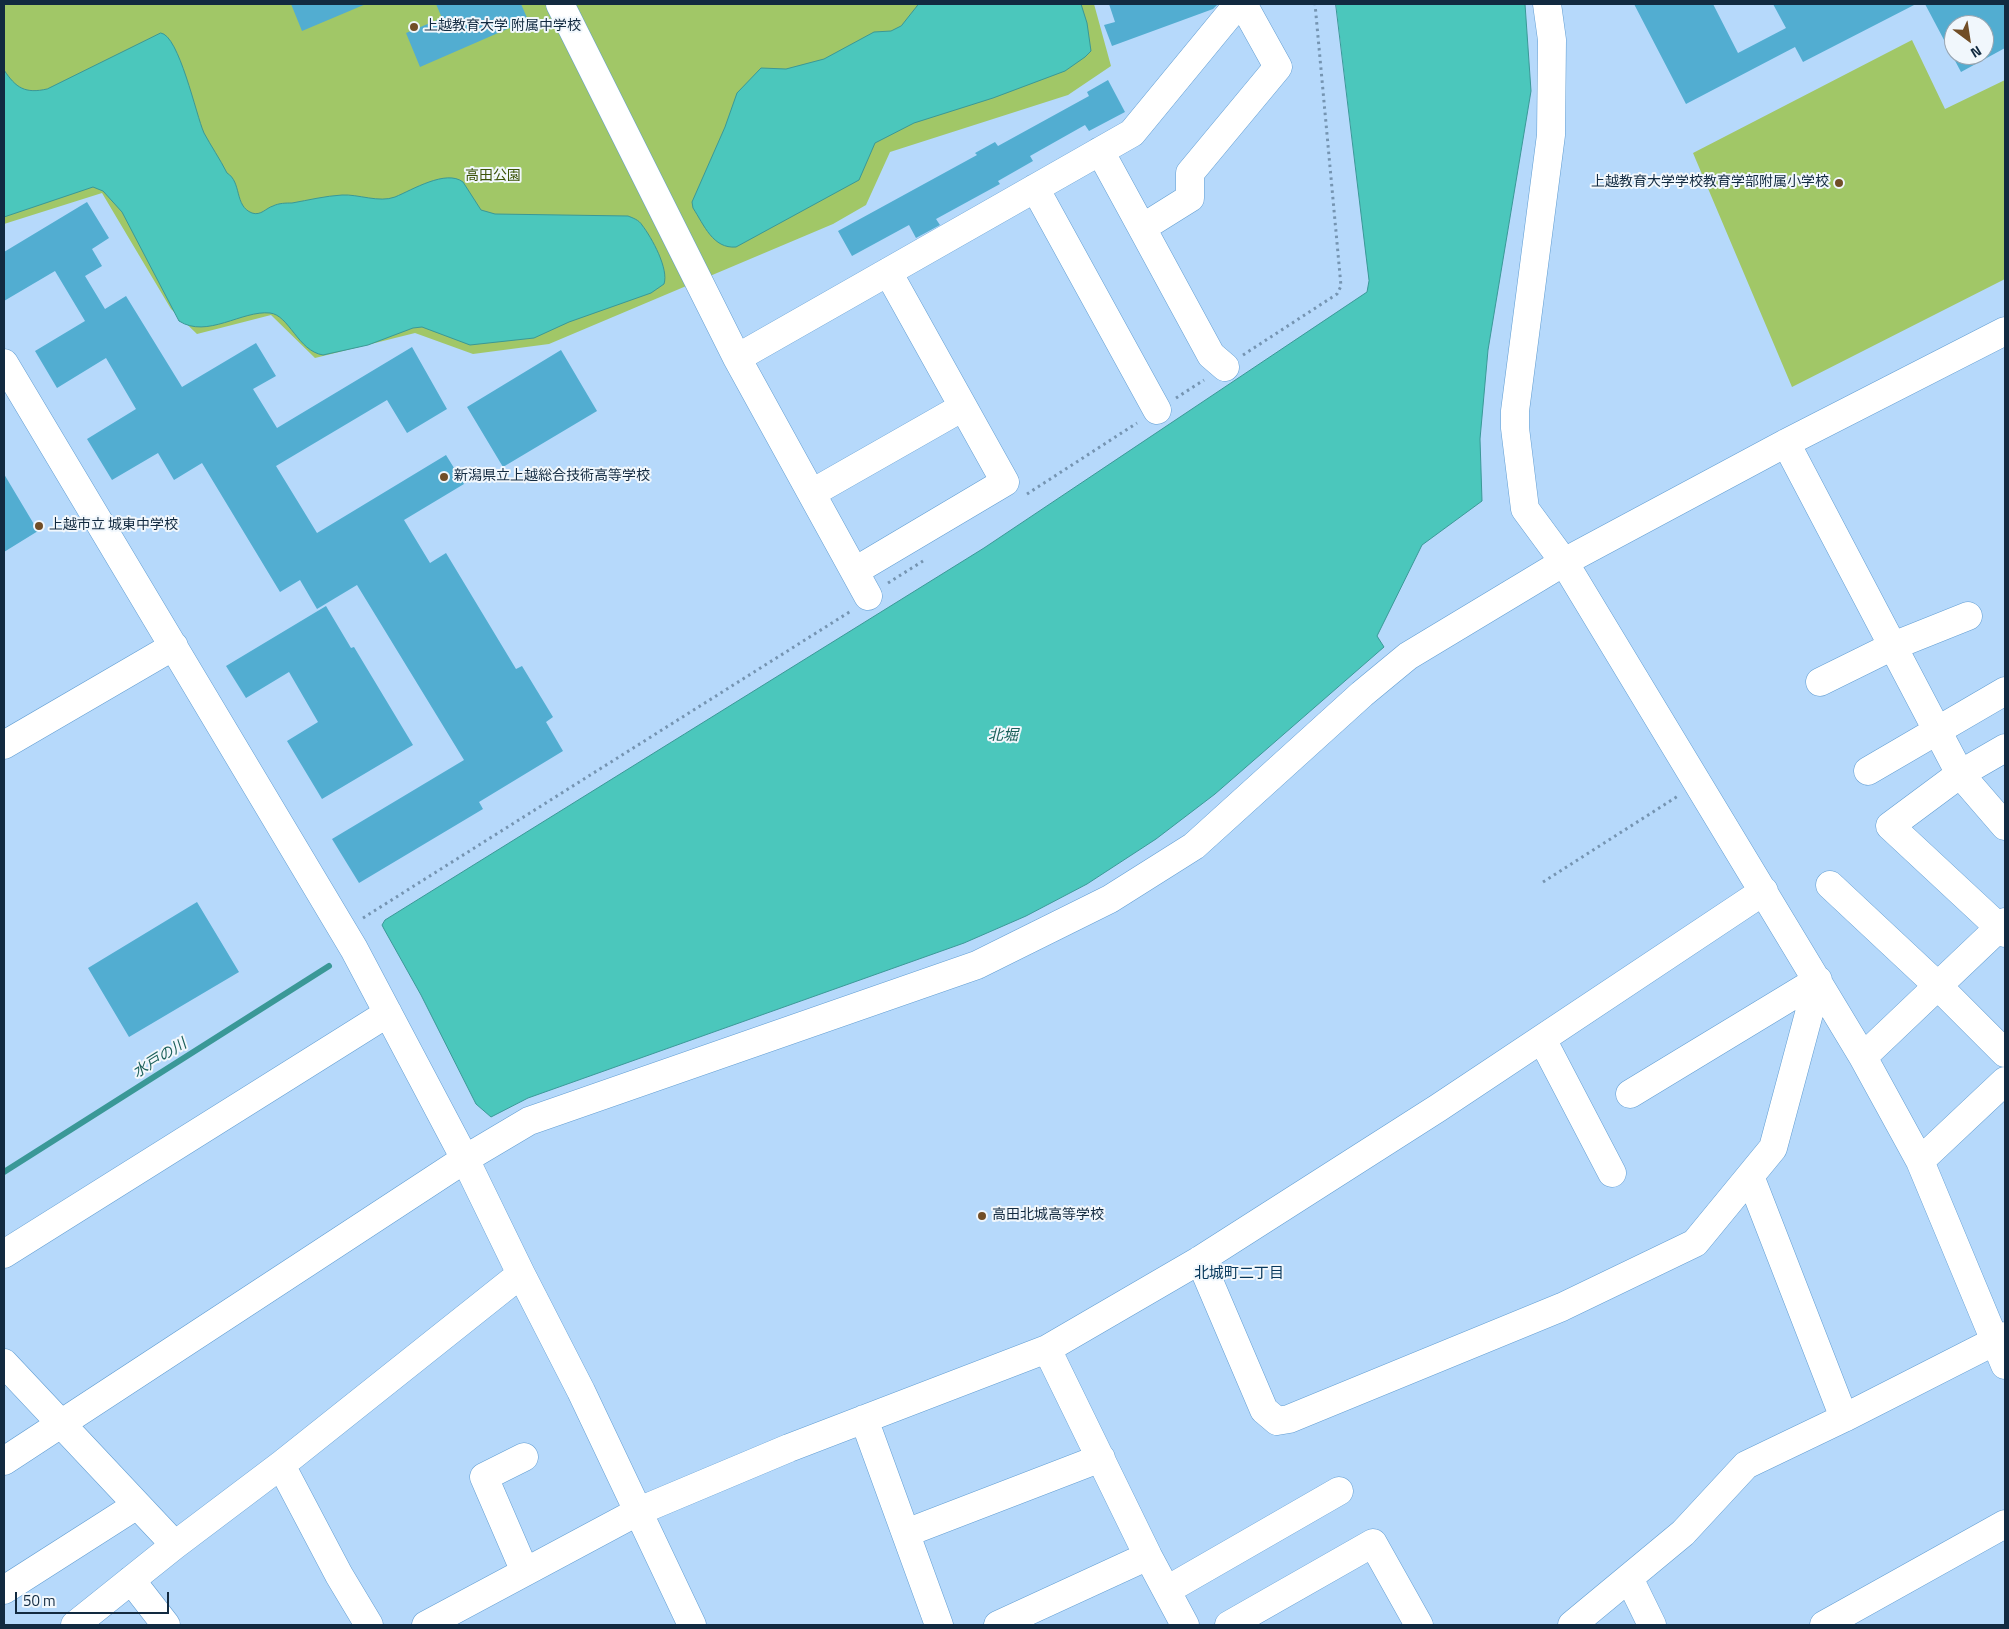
<!DOCTYPE html>
<meta charset="utf-8">
<style>
body{margin:0}
#map{position:relative;width:2009px;height:1629px;overflow:hidden;background:#b6d9fb;font-family:"Titillium Web",sans-serif}
canvas{display:block}
.frame{position:absolute;inset:0;border:5px solid #122a40;pointer-events:none}
.north{position:absolute;left:1944px;top:15px;width:50px;height:50px;box-sizing:border-box;background:#f1f7fc;border:1px solid #98a5b1;border-radius:50%;rotate:149deg;font-size:14px;font-weight:700;line-height:20px;text-align:center;color:#122a40}
.north::after{content:'';display:block;margin:auto;width:18px;height:22px;background:#714e27;clip-path:polygon(50% 0,100% 100%,50% 72%,0 100%)}
.scale{position:absolute;left:15px;top:1592px;width:154px;height:22px;box-sizing:border-box;border:2px solid #122a40;border-top:0;padding-left:6px;font-size:15px;line-height:18px;white-space:nowrap;color:#122a40;-webkit-text-stroke:4px #f1f7fc;paint-order:stroke}
</style>
<div id="map">
<canvas width="2009" height="1629"></canvas>
<div class="frame"></div>
<div class="north">N</div>
<div class="scale">50 m</div>
</div>
<script>
const g = document.querySelector('canvas').getContext('2d');
g.lineJoin = 'round';
function fill(path, color) { g.fillStyle = color; g.fill(path, 'evenodd'); }
function trace(path, color, width, dash) { g.strokeStyle = color; g.lineWidth = width; g.lineCap = dash ? 'butt' : 'round'; g.setLineDash(dash || []); g.stroke(path); }
function drawText(font, color, halo, rows, align = 'center') {
  g.font = font + ' "Titillium Web","Noto Sans JP",sans-serif'; g.lineWidth = 4; g.setLineDash([]); g.textBaseline = 'middle'; g.strokeStyle = halo; g.fillStyle = color; for (const [text, x, y, turn = 0] of rows) {
    g.save(); g.translate(x, y); g.rotate((+turn || 0) * Math.PI / 180); g.textAlign = isNaN(turn) ? turn : align; if (halo) g.strokeText(text, 0, 0); g.fillText(text, 0, 0); g.restore();
  }
}
const green = new Path2D(`
 M4,4h1090l17,62 -43,29 -178,57 -24,53 -33,19 -284,120 -76,10 -58,-21 -100,25 -44,-43 -74,19 -26,-25 -69,-116 -98,31z
 M1912,40l33,69 60,-29v199l-213,108 -99,-234z`);
const water = new Path2D(`
 M919,4h162l6,19 4,28 -6,6 -20,14 -72,27 -79,25 -39,20 -16,37 -123,67c-23,2 -32,-22 -43,-39l-1,-6 33,-75 12,-34 24,-25 25,1 38,-10 50,-27 17,-1 10,-5z
 M1336,4h189l6,87 -43,259 -8,89 2,62 -60,44 -45,91 7,11 -169,147 -59,45 -69,45 -61,32 -62,27 -436,155 -37,19 -15,-13 -55,-109 -37,-66 -2,-4 3,-5 599,-372 383,-256 2,-11z
 M161,33c18,2 35,82 43,100 7,13 16,26 23,40 15,9 7,33 25,40 9,3 14,-5 21,-7 6,-3 13,-3 19,-3 17,-3 33,-7 50,-8 16,-1 37,8 53,2 17,-7 51,-28 68,-15l18,28 14,4 133,2c5,2 11,4 14,9 10,13 27,44 22,59l-13,9 -82,29 -35,16 -64,7 -48,-18 -9,1 -45,17 -45,10c-25,-4 -34,-40 -53,-42 -28,-3 -63,26 -91,8l-57,-109 -19,-21 -10,-4 -89,30v-147c12,18 21,24 43,19z`);
const stream = new Path2D(`
 M4,1172l325,-206`);
const building = new Path2D(`
 M291,4h75l-64,27z
 M436,4h85l7,16 -108,47 -14,-34 36,-15z
 M1109,4h109l-5,5 -101,37 -8,-21 11,-3z
 M1634,4h79l25,49 48,-25 -13,-24h143l-113,58 -8,-15 -109,57z
 M1925,4h80v44l-44,24zM1954,25h30v30h-30z
 M1108,80l17,32 -36,19 -4,-6 -55,31 3,5 -35,20 2,3 -64,35 4,6 -24,13 -7,-13 -57,31 -14,-25 139,-76 -2,-2 20,-11 3,4 91,-50 -2,-4z
 M87,202l22,36 -17,11 10,17 -17,10 20,33 21,-13 56,91 74,-44 20,33 -23,13 24,39 135,-81 35,62 -40,24 -20,-33 -111,66 41,67 129,-78 18,29 -60,36 26,43 16,-10 70,116 6,-3 31,51 -7,5 17,29 -84,51 4,7 -124,74 -27,-44 132,-79 -107,-175 -40,24 -17,-29 -20,12 -78,-129 -28,17 -16,-27 -46,27 -25,-41 49,-30 -30,-51 -49,30 -22,-37 50,-30 -30,-50 -51,30v-49z
 M561,350l36,61 -94,56 -36,-60z
 M4,474l34,57 -34,21z
 M326,606l25,42 3,-1 59,98 -91,54 -35,-58 31,-19 -29,-50 -43,26 -20,-32z
 M197,902l42,70 -110,65 -41,-69z`);
const path = new Path2D(`
 M1243,355l94,-61 4,-8 -26,-282
 M1176,398l28,-18
 M1027,494l110,-71
 M888,583l35,-22
 M1543,882l135,-86
 M363,918l488,-307`);
const minor = new Path2D(`
 M560,4l177,354 131,238
 M1547,4l5,36 -1,95 -36,276v17l10,81 39,53 299,495 57,104 85,204
 M1100,151l42,77 48,-30v-25l88,-106 -35,-63
 M1035,188l122,222
 M1142,228l69,127 14,12
 M737,358l395,-225 106,-129
 M4,363l350,586 111,210 56,115 60,117 111,234
 M1786,443l174,331 45,52
 M812,493l151,-86
 M855,571l150,-89 -117,-210
 M1820,682l73,-36 75,-30
 M4,745l170,-99
 M2005,748l-45,26 -70,52 115,107
 M1868,771l137,-80
 M1830,885l108,101 67,67
 M1542,1039l70,134
 M1863,1057l142,-135
 M1630,1094l188,-114
 M1920,1161l85,-80
 M1750,1176l94,242
 M4,1254l384,-241
 M1200,1260l64,150 13,11 12,-2 273,-112 133,-64 78,-95 45,-168
 M1047,1349l101,207 37,69
 M4,1363l171,182
 M864,1419l75,206
 M524,1457l-40,20 41,95
 M4,1461l461,-302 64,-38 448,-156 133,-66 84,-53 168,-152 46,-38 156,-94 222,-119 219,-112
 M281,1465l58,110 30,50
 M906,1533l195,-75
 M1629,1578l23,47
 M131,1580l35,45
 M4,1590l133,-85
 M1167,1590l172,-99
 M75,1625l100,-80 106,-80 240,-191
 M426,1625l213,-114 150,-63 258,-99 153,-89 238,-152 326,-217
 M998,1625l150,-69
 M1229,1625l144,-82 46,82
 M1572,1625l111,-92 63,-68 98,-47 161,-82
 M1824,1625l181,-101`);
const markers = [
 [414,27,5,"#714e27"],
 [1839,183,5,"#714e27"],
 [444,477,5,"#714e27"],
 [39,526,5,"#714e27"],
 [982,1216,5,"#714e27"]
];
const poiNames = [
 ["上越教育大学 附属中学校",424,27],
 ["上越教育大学学校教育学部附属小学校",1829,183,"right"],
 ["新潟県立上越総合技術高等学校",454,477],
 ["上越市立 城東中学校",49,526],
 ["高田北城高等学校",992,1216]
];
const parkNames = [
 ["高田公園",493,177]
];
const waterNames = [
 ["北堀",1003,736],
 ["水戸の川",160,1059,-32]
];
const neighbourhoodNames = [
 ["北城町二丁目",1239,1274]
];
fill(green, '#a1c767');
fill(water, '#4bc7bc');
trace(water, '#3a9897', 1);
trace(stream, '#3a9897', 6);
fill(building, '#52add1');
trace(minor, '#619dd2', 29);
trace(path, '#7594b1', 3, [2.5, 4]);
trace(minor, '#fff', 28);
for (const [x, y, r, color] of markers) { const dot = new Path2D(); dot.arc(x, y, r, 0, 2 * Math.PI); g.fillStyle = color; g.fill(dot); trace(dot, '#f1f7fc', 2); }
drawText('14px', '#122a40', '#f1f7fc', poiNames, 'left');
drawText('14px', '#3a5306', '#f1f7fc', parkNames);
drawText('italic 15px', '#1a5f59', '#f1f7fc', waterNames);
drawText('15px', '#07385c', '#f1f7fc', neighbourhoodNames);
</script>
